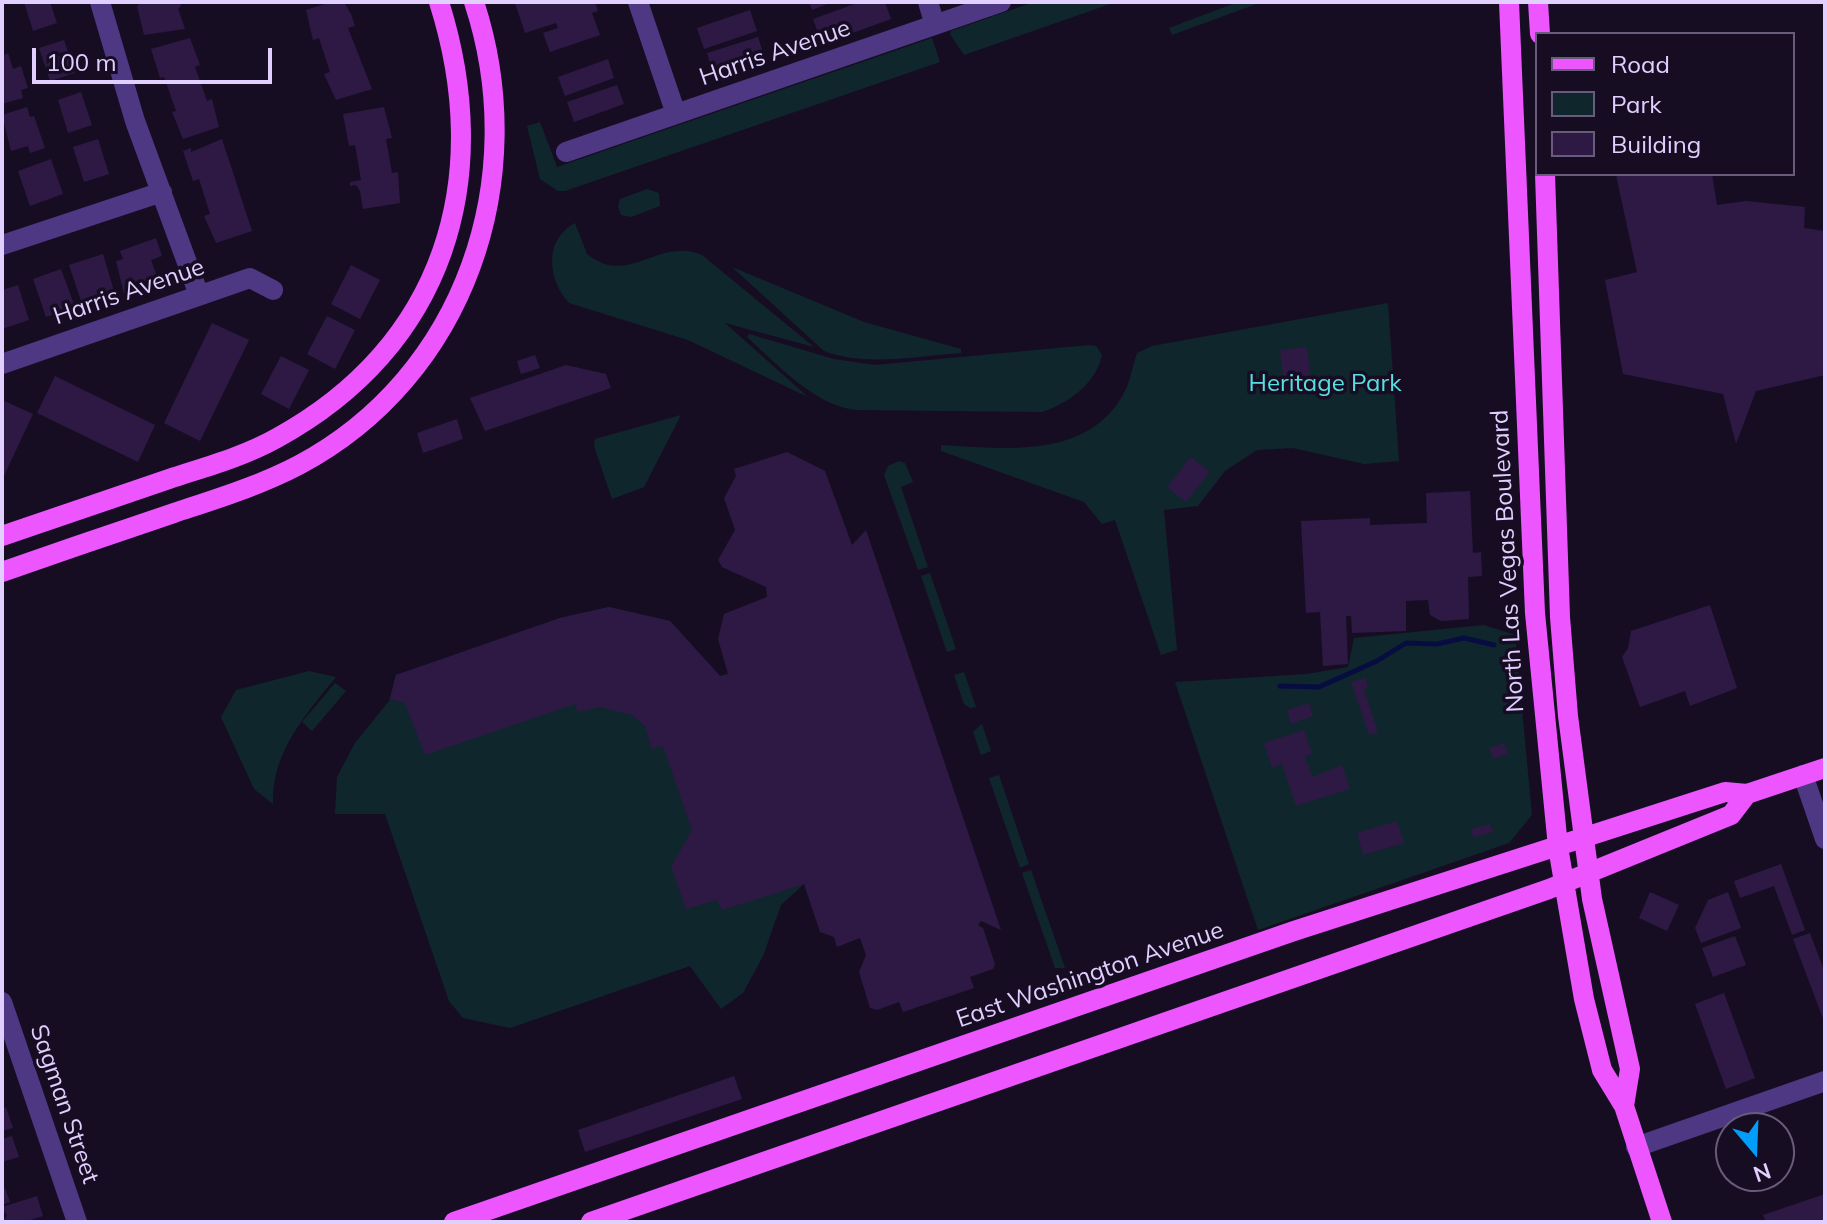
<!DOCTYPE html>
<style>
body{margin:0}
#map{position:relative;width:1827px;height:1224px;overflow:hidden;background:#170d23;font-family:Mulish,sans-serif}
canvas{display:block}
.frame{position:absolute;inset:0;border:4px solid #e1cfff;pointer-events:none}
.legend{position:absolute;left:1535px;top:32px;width:260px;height:144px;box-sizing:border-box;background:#170d23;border:2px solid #685b7b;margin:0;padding:10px 14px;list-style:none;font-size:24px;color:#e1cfff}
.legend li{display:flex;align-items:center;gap:16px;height:40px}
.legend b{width:40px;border:2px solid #685b7b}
.north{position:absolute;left:1715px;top:1112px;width:80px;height:80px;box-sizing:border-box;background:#170d23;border:2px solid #685b7b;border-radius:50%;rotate:161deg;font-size:22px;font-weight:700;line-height:32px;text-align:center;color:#e1cfff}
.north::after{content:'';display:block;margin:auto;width:28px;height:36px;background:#009dfa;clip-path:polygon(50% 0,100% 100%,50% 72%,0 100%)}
.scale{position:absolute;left:32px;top:48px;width:240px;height:36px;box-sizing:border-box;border:4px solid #e1cfff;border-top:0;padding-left:10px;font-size:24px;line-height:28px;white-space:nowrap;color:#e1cfff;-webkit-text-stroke:6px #170d23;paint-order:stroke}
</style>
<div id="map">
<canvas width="1827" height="1224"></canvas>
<div class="frame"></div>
<ul class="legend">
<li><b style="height:10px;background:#ed56ff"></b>Road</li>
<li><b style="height:22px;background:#10262d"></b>Park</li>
<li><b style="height:22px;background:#2d1944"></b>Building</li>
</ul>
<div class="north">N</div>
<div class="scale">100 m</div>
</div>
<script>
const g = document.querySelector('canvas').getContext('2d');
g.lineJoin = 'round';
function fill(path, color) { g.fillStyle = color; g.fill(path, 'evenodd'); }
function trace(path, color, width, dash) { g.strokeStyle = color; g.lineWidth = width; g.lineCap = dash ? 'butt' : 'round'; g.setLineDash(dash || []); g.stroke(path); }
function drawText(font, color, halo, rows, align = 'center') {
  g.font = font + ' Mulish,sans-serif'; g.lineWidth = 7; g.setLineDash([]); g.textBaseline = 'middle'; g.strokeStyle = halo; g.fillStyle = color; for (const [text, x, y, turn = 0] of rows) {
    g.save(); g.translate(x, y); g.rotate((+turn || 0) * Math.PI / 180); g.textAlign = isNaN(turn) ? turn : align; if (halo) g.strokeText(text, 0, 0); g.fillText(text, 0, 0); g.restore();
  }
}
const green = new Path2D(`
 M1034,2h82l-152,53 -14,-21 1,-3z
 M1238,2h24l-90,33 -3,-7z
 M932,38l8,24 -375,129h-7l-18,-12 -13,-53 13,-4 17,45z
 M647,189l12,4 1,13 -29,11 -10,-2 -3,-9 2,-7z
 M575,223l12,31c42,34 71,-18 115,1l112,92 -89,-24 83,74 -120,-57 -119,-37c-21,-23 -26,-63 6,-80z
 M732,267l132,55 97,27v4c-45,3 -94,14 -137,-2z
 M1388,303l11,158 -35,3 -71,-16 -36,2 -32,21 -27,35 -34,4 13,140 -16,5 -46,-135 -13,4 -18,-22 -143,-51v-6c65,4 151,15 185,-56 5,-11 7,-25 11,-36l15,-7z
 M749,334l85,25 41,6 214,-20 7,1 6,9c-6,29 -35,49 -60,57l-186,-2c-41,-4 -79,-46 -109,-73z
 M681,415l-37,72 -32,12 -18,-53 1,-7z
 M899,461l6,2 8,19 -12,5 27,80 -10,3 -34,-95 4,-9z
 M930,573l26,76 -9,3 -26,-76z
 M609,607l61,14 50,55 8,-2 76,210 -23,21 -18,51 -20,37 -22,16 -31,-43 -180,62 -47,-10 -14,-17 -64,-187h-50l2,-37 18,-34 34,-42 7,-26 164,-57z
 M1484,625l31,10 17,180 -23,28 -251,87 -83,-248 132,-8 41,-7 6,-29z
 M309,671l27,6c-30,37 -65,76 -63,127l-19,-15 -33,-72 15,-27z
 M964,672l12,35 -6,1 -6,-4 -10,-29z
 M335,683l11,8 -34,40 -10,-9z
 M982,724l9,27 -10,4 -8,-23z
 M999,775l30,89 -9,4 -31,-90z
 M1031,870l34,98h-10l-33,-95z`);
const stream = new Path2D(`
 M1280,686l39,1 58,-26 29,-18 31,1 27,-6 30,7`);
const building = new Path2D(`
 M24,2h26l7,21 -24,8z
 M141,2h39l1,5 -3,1 7,21 -41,6 -7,-29z
 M331,2h13l7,12 4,12 -7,2 24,61 -36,11 -12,-26 6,-2 -11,-34 -6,2 -7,-30z
 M595,2l3,9 -6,2 8,22 -50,17 -7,-19 15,-5 -2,-5 -31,10 -10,-30z
 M809,2h23l-20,8z
 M860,2h25l6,17 -69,25 -9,-25z
 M750,10l7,21 -53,18 -7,-21z
 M758,37l6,19 -51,17 -6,-20z
 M190,38l10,27 -5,2 12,34 5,-2 7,28 -36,12 -11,-27 4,-1 -12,-34 -4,1 -9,-29z
 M64,40l11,33 -25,8 -11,-33z
 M8,53l5,16 8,-3 7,22 -7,2 2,8 -21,6v-48z
 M608,59l6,19 -49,18 -7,-19z
 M617,85l7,19 -50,18 -7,-20z
 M81,92l11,33 -24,8 -10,-33z
 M27,107l3,10 4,-1 11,32 -15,5 -2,-7 -17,5 -9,-36z
 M384,107l8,31 -6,1 6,34 6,-1 2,31 -37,6 -3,-18 -4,-6 -6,1v-4l11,-2 -6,-35 -6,1 -6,-32z
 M98,139l11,35 -25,8 -11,-35z
 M222,139l30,92 -36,12 -12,-27 6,-2 -11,-35 -6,2 -10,-30 8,-3v4z
 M51,159l12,35 -33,12 -12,-35z
 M1712,174l5,31 29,-4 59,6 -1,21 21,3v144l-69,16 -20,53 -13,-50 -100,-20 -18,-94 32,-8 -21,-97z
 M156,238l6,18 -11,4 8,22 -35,12 -8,-33 7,-2 -3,-8z
 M103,254l11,37 -33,10 -12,-36z
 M351,265l29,15 -20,39 -29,-15z
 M61,269l14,38 -29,10 -13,-38z
 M18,285l11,35 -27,9v-39z
 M327,316l28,14 -20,39 -28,-15z
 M212,323l37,17 -49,101 -36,-18z
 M1307,347l4,34 -27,3 -4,-34z
 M535,355l5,13 -19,6 -4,-13z
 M281,356l28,14 -20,39 -28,-15z
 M566,365l40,9 5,14 -126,43 -15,-33z
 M55,376l100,49 -17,37 -101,-49z
 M2,400l31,14 -31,66z
 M457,419l6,20 -40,14 -6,-20z
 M787,452l38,19 27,74 14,-15 135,400 -20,-9 -3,4 5,3 12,36 -2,5 -23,8 4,11 -71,24 -4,-10 -22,8 -7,-2 -11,-36 7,-17 -6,-17 -23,9 -3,-10 -14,-5 -16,-48 -82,26 -5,-10 -31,9 -15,-42 21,-37 -29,-84 -11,3 -7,-23 -13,-11 -32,-8 -22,5 -3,-8 -150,51 -20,-52 -15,-4 6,-24 164,-57 49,-11 61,14 50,55 8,-2 -10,-35 6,-25 43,-17 -1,-10 -44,-20 -4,-7 17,-30 -11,-32 12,-22 -2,-7z
 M1191,457l19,15 -24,30 -19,-15z
 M1470,491l3,62 8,-1 1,24 -14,1 1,42 -28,2 -11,-6 -2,-15 -22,1v30l-54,2 -1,-17h-5l2,48 -25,2 -3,-54 -14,1 -5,-92 69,-3v7l57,-2 -1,-30z
 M1710,605l27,83 -47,18 -5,-15 -45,16 -18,-50 6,-9 3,-17z
 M1365,678l3,9 -4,2 14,43 -9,3 -18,-53z
 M1309,703l4,13 -22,8 -4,-14z
 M1304,730l8,24 -7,2 7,21 30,-12 8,24 -54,17 -14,-42 -10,4 -8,-25z
 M1504,743l4,11 -15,5 -4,-11z
 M1397,821l7,22 -41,12 -6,-22z
 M1490,824l3,8 -20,6 -2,-9z
 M1781,864l24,66 -13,5 -18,-49 -34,12 -6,-17z
 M1650,892l29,13 -12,26 -28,-13z
 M1728,892l13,36 -40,15 -6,-15 13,-28z
 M1810,933l15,40v51l-32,-85z
 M1735,936l11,29 -33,12 -11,-29z
 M1724,993l31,85 -29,11 -31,-85z
 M734,1076l8,23 -157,53 -7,-22z
 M6,1107l7,21 -11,3v-22z
 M12,1136l7,21 -17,5v-23z
 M5,1188l5,14 -8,3v-16z
 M1825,1194v28h-59l-3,-7z
 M37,1196l6,20 -19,6h-22l5,-6 -5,-9z`);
const minor = new Path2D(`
 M100,2l35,119 64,174
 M638,2l38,112
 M928,2l7,23
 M566,152l435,-150
 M2,245l160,-53
 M2,364l248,-86 23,12
 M1803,775l22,64
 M2,1002l75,220
 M1636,1147l189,-66`);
const major = new Path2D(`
 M1509,2l26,611 23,234 26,152 18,71 22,36 38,116
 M1538,2l2,32
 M1545,174l15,443 8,99 24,183 38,170 -6,37
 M2,536c56,-19 111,-38 167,-57 36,-12 74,-22 108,-41 168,-92 218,-259 162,-436
 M2,572c57,-20 115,-40 172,-59 42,-14 85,-27 125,-48 167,-89 233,-287 175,-463
 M454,1222l840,-291 431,-139 22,2 78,-26
 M591,1222l958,-333 182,-74 16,-21`);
const streetNames = [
 ["Harris Avenue",775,53,-19],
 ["Harris Avenue",129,292,-19],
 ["North Las Vegas Boulevard",1508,561,-93],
 ["East Washington Avenue",1090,975,-19],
 ["Sagman Street",64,1104,71]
];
const parkNames = [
 ["Heritage Park",1325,384]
];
fill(green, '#10262d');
trace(stream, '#080d41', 5);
fill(building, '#2d1944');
trace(minor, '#4e3783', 20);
trace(major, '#ed56ff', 20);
drawText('24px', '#e1cfff', '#170d23', streetNames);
drawText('24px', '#58dfe2', '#170d23', parkNames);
</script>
